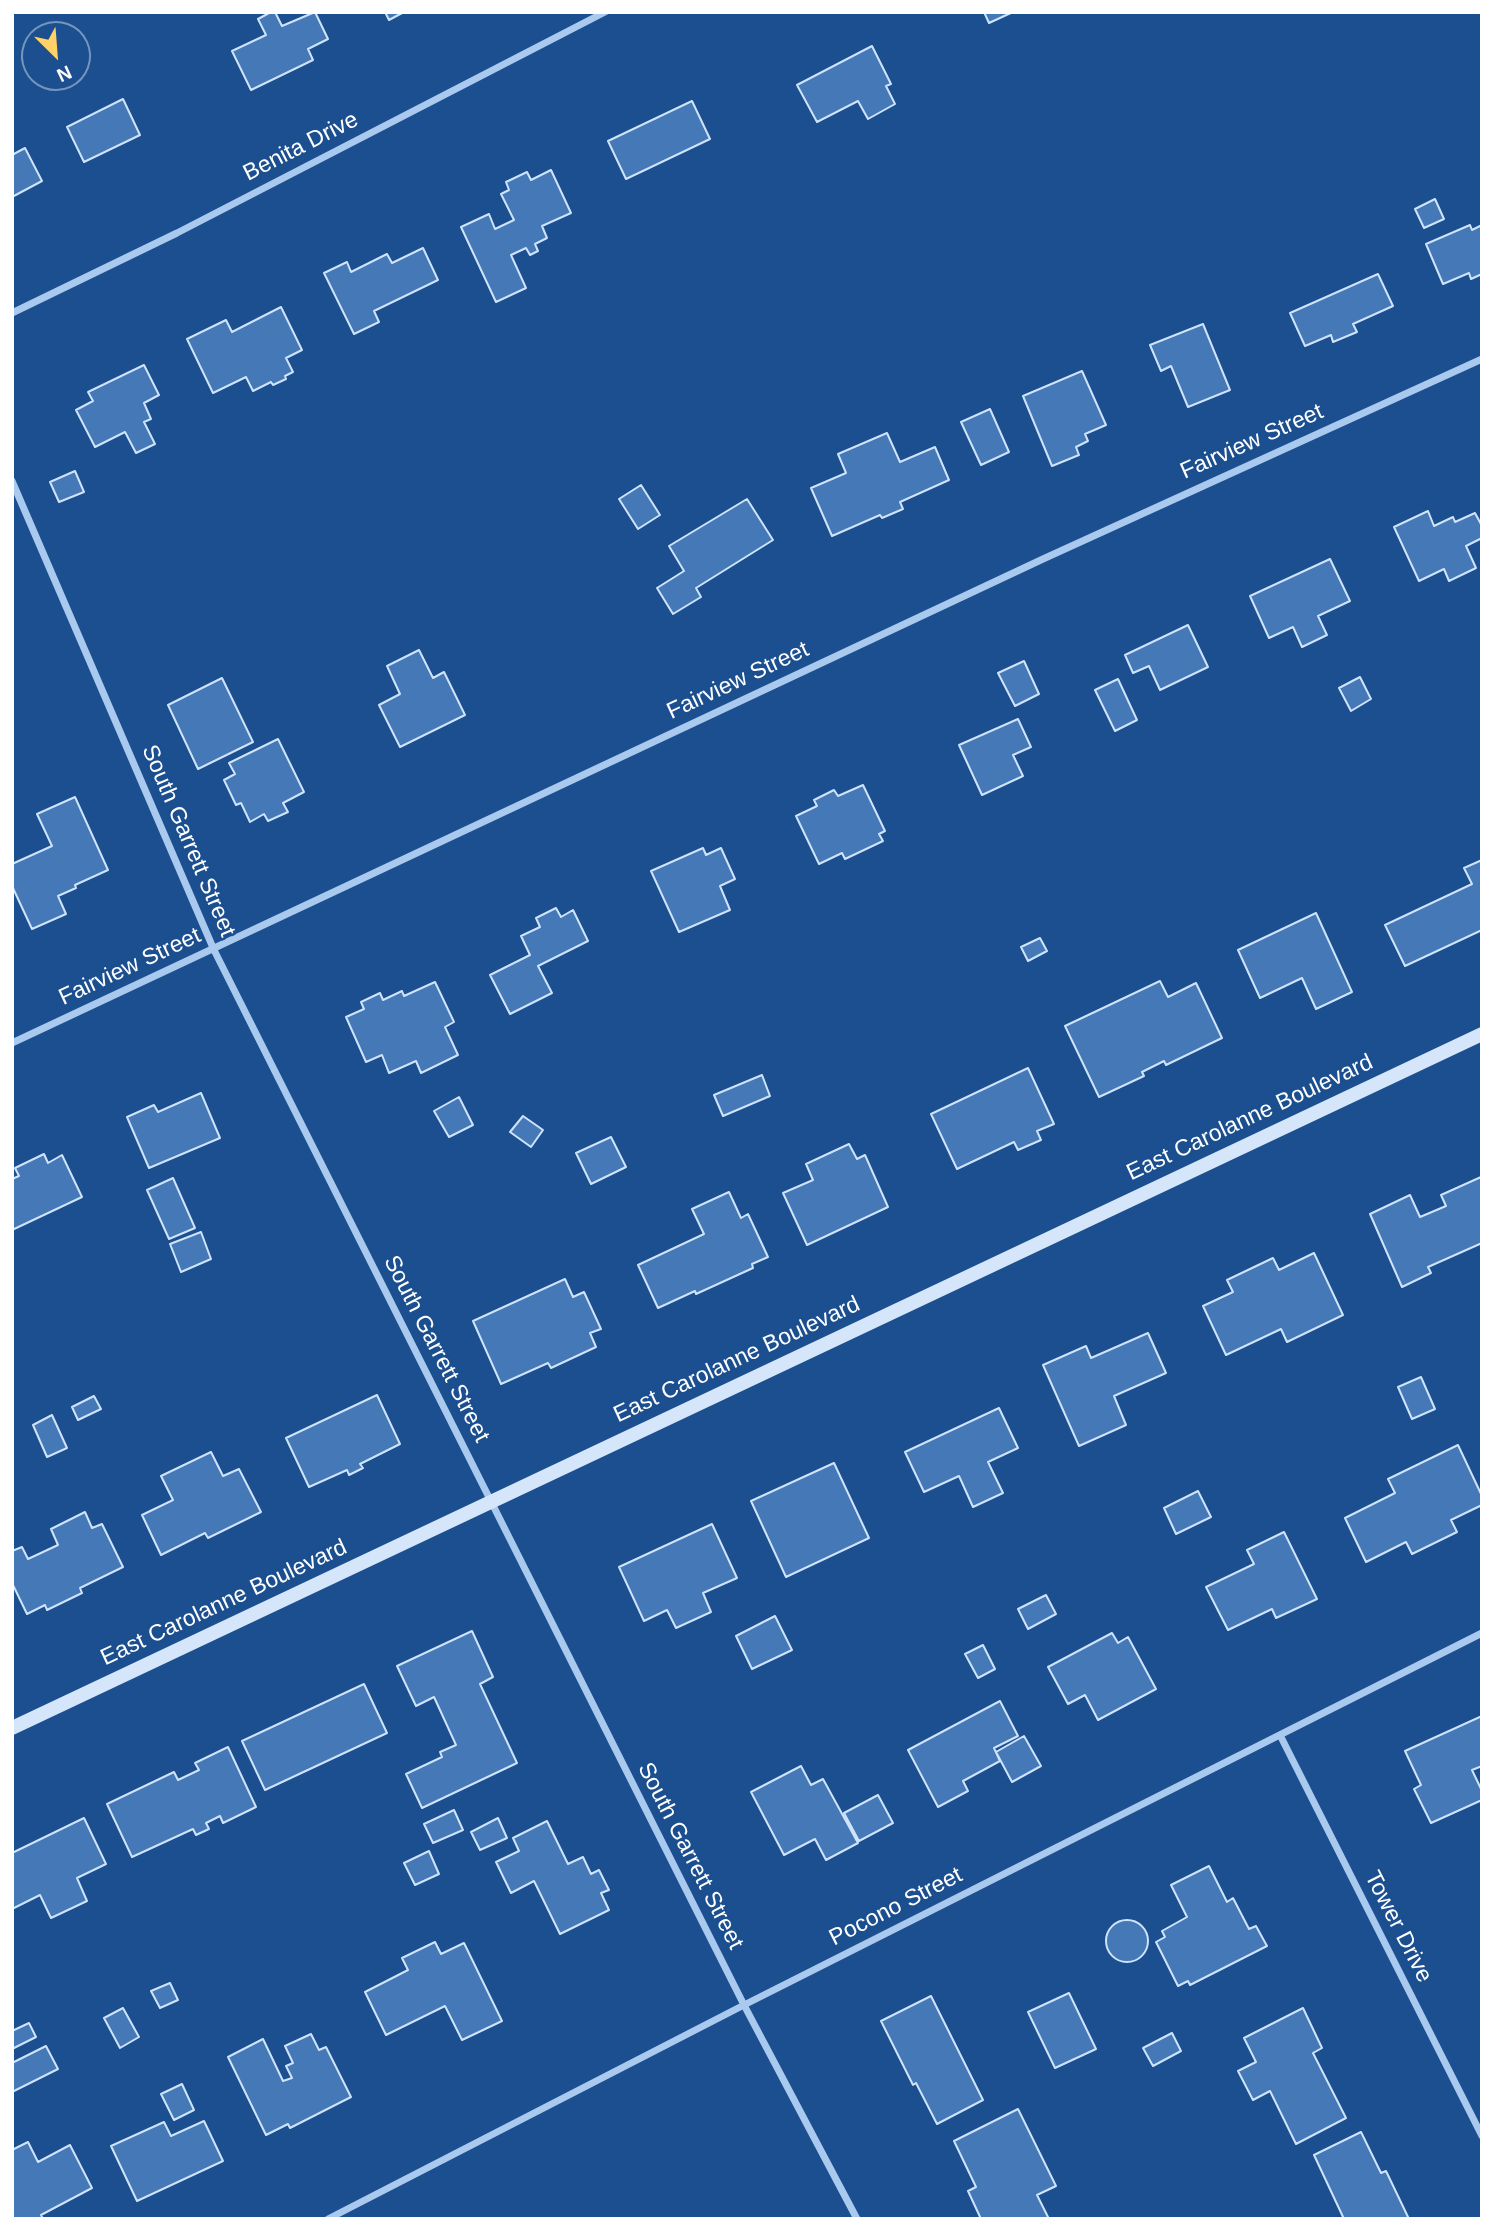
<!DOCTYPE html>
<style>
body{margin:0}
#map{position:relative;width:1494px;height:2231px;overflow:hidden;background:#1b4f8f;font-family:Helvetica,sans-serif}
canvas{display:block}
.frame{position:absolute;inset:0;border:14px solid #fff;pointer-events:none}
.north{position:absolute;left:21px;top:21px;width:70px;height:70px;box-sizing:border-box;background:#1b4f8f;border:2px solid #7695bc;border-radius:50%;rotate:155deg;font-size:19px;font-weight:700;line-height:28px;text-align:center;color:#fff}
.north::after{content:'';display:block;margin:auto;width:24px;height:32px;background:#ffd166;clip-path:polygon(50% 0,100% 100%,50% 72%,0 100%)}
</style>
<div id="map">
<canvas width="1494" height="2231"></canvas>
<div class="frame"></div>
<div class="north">N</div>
</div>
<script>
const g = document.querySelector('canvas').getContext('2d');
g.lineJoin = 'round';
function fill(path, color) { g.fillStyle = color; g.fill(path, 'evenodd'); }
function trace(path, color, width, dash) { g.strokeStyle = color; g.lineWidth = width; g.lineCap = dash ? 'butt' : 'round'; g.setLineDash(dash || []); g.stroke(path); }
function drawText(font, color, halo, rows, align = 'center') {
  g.font = font + ' Helvetica,sans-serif'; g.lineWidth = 5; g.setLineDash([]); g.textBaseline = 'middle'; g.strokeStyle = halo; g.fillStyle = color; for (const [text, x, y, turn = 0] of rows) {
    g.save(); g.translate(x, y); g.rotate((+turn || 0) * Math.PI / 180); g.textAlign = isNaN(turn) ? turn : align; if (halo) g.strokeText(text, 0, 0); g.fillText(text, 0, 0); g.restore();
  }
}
const building = new Path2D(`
 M271,12h4l7,14 33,-14 13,27 -20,10 5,11 -62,30 -19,-39 34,-16 -8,-16z
 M385,12h19l-15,8z
 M984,12h29l-24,11z
 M872,46l19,38 -5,2 9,18 -27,15 -10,-18 -41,21 -20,-37z
 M123,99l17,36 -56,27 -17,-35z
 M692,101l18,38 -84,40 -18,-38z
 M25,148l17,33 -30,16v-42z
 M551,170l20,43 -29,13 5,12 -12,6 3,7 -8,4 -4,-7 -15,7 15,33 -30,14 -35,-75 28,-13 6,15 19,-9 -13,-26 8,-4 -3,-8 21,-10 4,8z
 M1435,199l9,20 -20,9 -9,-19z
 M1470,225l2,5 10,-5v49l-11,5 -2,-6 -26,11 -17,-40z
 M423,248l15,32 -64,31 5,11 -25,12 -30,-61 23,-11 4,10 36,-18 5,9z
 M1378,274l15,32 -40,18 4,8 -24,10 -2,-7 -26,11 -15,-33z
 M281,307l21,43 -16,8 7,14 -8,4 1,3 -13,6 -2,-3 -18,9 -7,-14 -33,16 -26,-54 39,-19 6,12z
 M1203,324l27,66 -42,17 -17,-41 -10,5 -11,-26z
 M144,365l15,30 -15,8 7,16 -7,3 11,22 -19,9 -11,-21 -30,15 -19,-37 17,-9 -5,-9z
 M1082,371l24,54 -21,9 3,7 -12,6 3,8 -27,11 -29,-70z
 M990,409l19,43 -28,13 -20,-43z
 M887,433l13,29 35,-15 14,33 -49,22 3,7 -21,9 -2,-3 -48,21 -21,-48 35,-15 -8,-19z
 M75,471l9,21 -25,10 -9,-20z
 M641,485l19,30 -22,14 -19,-30z
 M747,499l26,41 -77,48 5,9 -28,17 -16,-26 27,-17 -15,-25z
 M1428,511l6,15 19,-9 2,5 20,-9 7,13v12l-16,8 10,22 -27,13 -5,-12 -25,12 -25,-54z
 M1330,559l20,42 -32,15 9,19 -25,12 -9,-20 -24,11 -19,-42z
 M1188,625l20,42 -48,23 -11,-24 -16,7 -8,-18z
 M419,650l14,28 11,-6 21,43 -65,32 -21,-42 21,-11 -13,-28z
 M1024,661l15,33 -24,12 -17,-33z
 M1360,677l11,22 -20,12 -12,-23z
 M222,678l31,64 -55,27 -30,-64z
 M1118,679l19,41 -22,11 -20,-41z
 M1018,719l13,28 -18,8 10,21 -41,19 -23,-50z
 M278,739l26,53 -21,11 5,9 -20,9 -4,-7 -14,8 -9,-19 -5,2 -12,-25 11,-6 -6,-11z
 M863,785l22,46 -6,3 4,7 -38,18 -3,-6 -23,11 -23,-48 21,-10 -3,-6 20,-10 4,6z
 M75,797l33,73 -33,15 1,3 -18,8 8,18 -34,15 -20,-43v-22l40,-18 -15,-32z
 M703,848l3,7 15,-7 14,31 -15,7 10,24 -51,22 -28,-61z
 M1482,860v70l-77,36 -20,-41 87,-41 -8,-16z
 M556,908l5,9 12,-7 15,31 -50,25 14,27 -42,21 -20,-39 40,-20 -9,-19 19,-9 -4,-9z
 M1316,913l36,79 -36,17 -14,-31 -42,20 -22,-48z
 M1040,938l7,13 -19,10 -7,-14z
 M1160,981l8,16 28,-14 26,55 -56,27 -2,-4 -22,11 2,4 -45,21 -34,-71z
 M435,982l19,40 -9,5 13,28 -37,18 -5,-12 -27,12 -7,-18 -16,7 -20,-45 18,-8 -3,-7 19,-9 3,7 19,-9 2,5z
 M1028,1068l26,56 -17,7 4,9 -23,10 -4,-8 -57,27 -26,-55z
 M762,1075l8,21 -47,20 -9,-21z
 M201,1093l19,45 -71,30 -22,-51 27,-12 4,7z
 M459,1097l14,28 -24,12 -15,-26z
 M523,1116l20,14 -12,17 -21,-15z
 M611,1137l15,30 -35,17 -15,-31z
 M849,1144l8,15 8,-4 23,52 -81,38 -24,-52 30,-13 -7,-16z
 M44,1154l4,9 14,-8 20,42 -70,33v-51l7,-3 -4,-8z
 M1481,1177l1,66 -54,24 3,6 -29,14 -32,-73 40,-19 10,22 26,-11 -5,-11z
 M173,1178l22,50 -26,11 -22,-49z
 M729,1192l12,26 7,-4 20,43 -16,7 1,4 -57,26 -1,-3 -37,17 -20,-43 66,-31 -12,-25z
 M201,1232l10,27 -30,13 -11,-28z
 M1314,1253l29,62 -56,27 -6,-13 -55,26 -23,-49 30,-14 -6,-12 46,-22 6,12z
 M565,1279l8,18 11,-5 17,37 -11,4 6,14 -45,21 -3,-5 -47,21 -28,-63z
 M1148,1333l18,40 -52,23 12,29 -47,21 -36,-81 43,-19 5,12z
 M1421,1377l14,32 -23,10 -14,-32z
 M377,1395l23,49 -40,20 3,4 -14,7 -2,-5 -38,17 -23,-49z
 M94,1396l7,13 -23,11 -6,-13z
 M999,1408l19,40 -30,14 15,31 -30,14 -14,-31 -35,16 -19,-40z
 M52,1415l15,33 -20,9 -14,-32z
 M1458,1445l24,51v9l-31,15 6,12 -45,22 -6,-12 -40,20 -21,-44 50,-25 -7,-14z
 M211,1452l12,24 16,-7 22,43 -53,26 -3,-5 -44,22 -19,-40 31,-15 -12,-24z
 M834,1463l35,75 -83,39 -35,-76z
 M1198,1491l13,26 -35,17 -12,-26z
 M85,1512l7,16 10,-4 21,43 -43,21 2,5 -35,17 -2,-5 -18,9 -15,-31v-32l10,-4 6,12 30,-14 -7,-16z
 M712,1524l25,54 -34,15 8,19 -35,16 -9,-18 -23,11 -25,-54z
 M1284,1532l33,67 -41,19 -4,-9 -44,21 -22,-43 48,-23 -7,-14z
 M1046,1595l10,19 -28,15 -10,-20z
 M775,1616l17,34 -40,19 -16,-33z
 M472,1631l21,46 -13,7 37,79 -95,45 -16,-34 36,-17 -2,-5 16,-7 -22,-48 -18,9 -19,-40z
 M1112,1633l6,10 10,-6 28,52 -58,31 -13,-25 -17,9 -20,-37z
 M983,1645l12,24 -17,9 -13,-24z
 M364,1684l23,49 -122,57 -23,-49z
 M1000,1701l18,35 -24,12 6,13 -37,20 5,10 -30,16 -30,-57z
 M1482,1716v50l-10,4 10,21v9l-51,23 -17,-34 7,-4 -16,-34z
 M1024,1736l17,30 -29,16 -16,-30z
 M228,1747l28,60 -33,16 -3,-7 -14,7 3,6 -13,6 -3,-6 -61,28 -25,-53 67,-32 4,8 21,-10 -4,-7z
 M801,1766l10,19 12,-6 35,64 -32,17 -11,-21 -31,16 -33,-63z
 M878,1795l15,28 -34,18 -15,-28z
 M454,1810l9,20 -30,13 -9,-19z
 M84,1818l22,46 -29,14 10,23 -36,17 -11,-23 -28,14v-56z
 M498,1818l9,20 -27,12 -9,-18z
 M547,1821l21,43 15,-7 8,17 8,-4 10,20 -8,3 8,17 -49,24 -26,-53 -23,12 -15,-31 23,-11 -6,-13z
 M429,1851l10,23 -24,11 -11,-22z
 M1209,1866l18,36 6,-4 16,31 7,-3 11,20 -77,39 -2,-4 -10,5 -22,-44 9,-5 -3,-6 25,-14 -16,-32z
 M1106 1941a21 21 0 1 1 42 0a21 21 0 1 1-42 0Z
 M435,1942l6,12 23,-11 38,78 -40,19 -17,-34 -59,29 -21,-43 43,-22 -6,-12z
 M170,1983l8,17 -18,8 -9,-17z
 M1069,1993l27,56 -41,19 -27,-56z
 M931,1996l52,104 -46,24 -21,-41 -3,2 -32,-64z
 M123,2008l16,29 -19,11 -16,-30z
 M1303,2008l19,40 -9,5 33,65 -50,26 -26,-53 -17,9 -15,-29 18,-9 -12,-24z
 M29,2023l7,14 -24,12v-18z
 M1172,2033l9,18 -28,15 -10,-18z
 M311,2034l8,16 7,-3 25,50 -61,31 -2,-4 -22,11 -38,-78 35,-18 20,42 9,-3 -6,-12 7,-3 -8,-17z
 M46,2046l12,23 -46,23v-29z
 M182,2084l12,26 -20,10 -13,-26z
 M1018,2109l38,77 -19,9 12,24h-68l-13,-28 8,-4 -22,-46z
 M204,2121l19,40 -86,40 -26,-55 53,-24 7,14z
 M1361,2132l20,41 5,-2 23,48h-65l-30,-64z
 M28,2142l10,20 32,-17 22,43 -51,27 2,4h-31v-69z`);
const street = new Path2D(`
 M12,313l165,-80 428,-221
 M12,481l202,469 530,1055 113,214
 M12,1043l1031,-484 439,-200
 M1280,1735l202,401
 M328,2219l416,-214 738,-372`);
const secondary = new Path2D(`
 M12,1728l1470,-694`);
const streetNames = [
 ["Benita Drive",301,147,-27],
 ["Fairview Street",1252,442,-24],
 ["Fairview Street",738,681,-25],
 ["South Garrett Street",188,841,67],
 ["Fairview Street",130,967,-25],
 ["East Carolanne Boulevard",1250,1118,-25],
 ["South Garrett Street",436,1349,63],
 ["East Carolanne Boulevard",737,1360,-25],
 ["East Carolanne Boulevard",224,1603,-25],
 ["South Garrett Street",690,1856,63],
 ["Pocono Street",896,1907,-27],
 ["Tower Drive",1398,1927,63]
];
fill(building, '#4478b7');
trace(building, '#cfe3fa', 2);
trace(street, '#a9c9ee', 7);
trace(secondary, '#d6e6fa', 14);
drawText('23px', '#fff', '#1b4f8f', streetNames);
</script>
